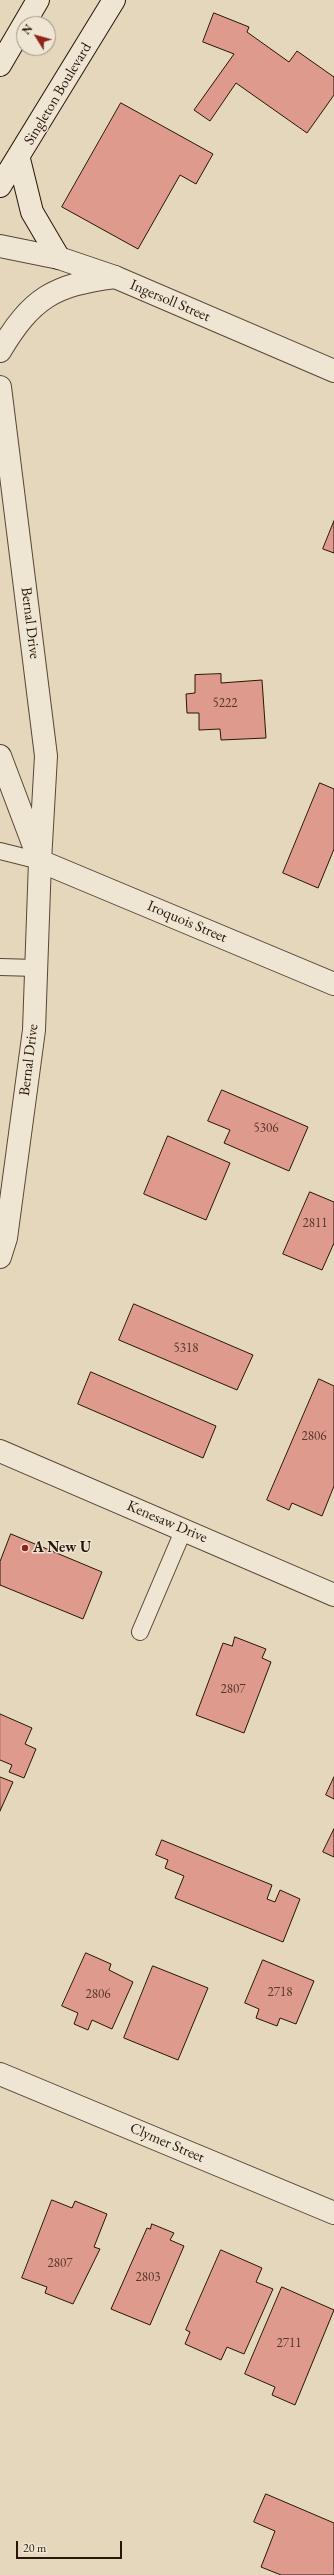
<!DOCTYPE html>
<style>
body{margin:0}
#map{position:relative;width:334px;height:2575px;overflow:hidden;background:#e5d7bc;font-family:"EB Garamond",serif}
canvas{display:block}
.north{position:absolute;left:16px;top:16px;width:40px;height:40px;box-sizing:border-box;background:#eee5d3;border:1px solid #9f9282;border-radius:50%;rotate:307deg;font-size:11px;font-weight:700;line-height:16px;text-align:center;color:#281508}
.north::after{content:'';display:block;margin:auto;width:14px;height:18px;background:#8f2418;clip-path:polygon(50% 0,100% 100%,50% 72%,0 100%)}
.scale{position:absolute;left:16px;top:2541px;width:106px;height:18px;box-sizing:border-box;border:2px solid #281508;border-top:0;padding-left:5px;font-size:12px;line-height:14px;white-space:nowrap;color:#281508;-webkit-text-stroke:3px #eee5d3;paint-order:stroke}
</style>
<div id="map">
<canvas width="334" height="2575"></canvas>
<div class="north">N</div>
<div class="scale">20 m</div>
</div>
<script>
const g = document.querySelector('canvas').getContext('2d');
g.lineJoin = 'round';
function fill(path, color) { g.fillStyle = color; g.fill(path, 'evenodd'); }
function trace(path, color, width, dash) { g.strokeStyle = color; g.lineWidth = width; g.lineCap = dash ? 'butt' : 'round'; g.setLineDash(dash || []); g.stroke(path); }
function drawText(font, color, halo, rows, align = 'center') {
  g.font = font + ' "EB Garamond",serif'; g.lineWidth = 3; g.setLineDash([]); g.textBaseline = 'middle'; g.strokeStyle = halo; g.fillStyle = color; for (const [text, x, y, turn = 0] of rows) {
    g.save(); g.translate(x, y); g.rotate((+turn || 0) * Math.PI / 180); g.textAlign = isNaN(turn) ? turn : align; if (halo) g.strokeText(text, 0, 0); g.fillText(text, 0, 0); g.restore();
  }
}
const building = new Path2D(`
 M214,13l35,14 -2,5 42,30 8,-11 37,26v18l-27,38 -71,-50 -26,38 -16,-11 40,-56 -31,-12z
 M121,103l92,51 -17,30 -16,-9 -42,74 -76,-42z
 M334,521v32l-11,-4z
 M221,674v9l41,-3 4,58 -45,2 -1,-11 -21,1v-17h-12l-1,-19 9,-1v-18z
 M320,783l14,6v60l-16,39 -35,-15z
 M222,1090l86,37 -19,44 -65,-28 6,-13 -22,-9z
 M168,1136l62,27 -24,57 -62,-26z
 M310,1192l24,10v41l-12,27 -39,-16z
 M134,1304l119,51 -16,35 -118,-50z
 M91,1372l125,54 -13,32 -125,-54z
 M319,1379l15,7v100l-12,30 -30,-13 -3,7 -22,-10z
 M11,1534l91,38 -19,47 -83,-34v-23z
 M235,1637l31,12 -4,9 9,4 -27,71 -48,-18 27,-72 9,3z
 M0,1714l32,14 -7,16 11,5 -12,29 -15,-6 3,-7 -12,-5z
 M0,1777l13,5 -13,29z
 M334,1777v22l-8,-4z
 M334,1829v28l-11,-5z
 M162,1840l110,45 -5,14 8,3 5,-12 20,9 -17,43 -108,-44 9,-22 -19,-8 3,-8 -12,-5z
 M86,1953l25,11 -2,6 24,12 -21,47 -20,-9 -4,10 -14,-6 4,-11 -16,-7z
 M263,1960l51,21 -18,43 -16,-6 -3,8 -21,-8 3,-9 -14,-6z
 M153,1966l55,22 -30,72 -54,-22z
 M52,2200l20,8 3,-7 32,13 -13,33 6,2 -27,55 -28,-11 2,-6 -25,-9z
 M152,2224l22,9 -4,7 14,6 -34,79 -39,-16 36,-81 3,1z
 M221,2250l41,18 -6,14 17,7 -29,65 -17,-7 -6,13 -36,-16 5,-12 -4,-2z
 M282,2287l52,23 -39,95 -23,-10 3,-8 -30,-13z
 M266,2494l68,29v52h-53l-20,-8 14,-36 -21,-9z`);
const service = new Path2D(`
 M0,851l40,10
 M0,967l36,1
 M140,1632l44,-103`);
const minor = new Path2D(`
 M0,246l59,12 56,19 219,94
 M40,861l294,123
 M0,1451l334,144
 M0,2074l334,139`);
const tertiary = new Path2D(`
 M0,351c32,-53 53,-66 115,-74
 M0,387l46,369 -6,105 -6,169 -28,208 -6,19
 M0,756l37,98`);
const secondary = new Path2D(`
 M24,24l14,-24
 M0,65l24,-41
 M19,159l13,53 27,46
 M0,186l114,-186`);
const markers = [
 [25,1548,4,"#8f2418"]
];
const numberNames = [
 ["5222",225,703],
 ["5306",266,1128],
 ["2811",315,1223],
 ["5318",186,1348],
 ["2806",314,1436],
 ["2807",233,1689],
 ["2718",280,1992],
 ["2806",98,1994],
 ["2807",60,2263],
 ["2803",148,2277],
 ["2711",289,2343]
];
const streetNames = [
 ["Singleton Boulevard",58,94,-59],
 ["Ingersoll Street",170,301,23],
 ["Bernal Drive",30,623,83],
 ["Iroquois Street",187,922,23],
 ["Bernal Drive",29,1060,-83],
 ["Kenesaw Drive",167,1522,23],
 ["Clymer Street",167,2143,23]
];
const poiNames = [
 ["A New U",33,1548]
];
fill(building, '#dd9a8d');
trace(building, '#281508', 1);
trace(service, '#574635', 18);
trace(minor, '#574635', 24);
trace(tertiary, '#574635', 24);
trace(secondary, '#281508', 24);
trace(service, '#eee5d3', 16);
trace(minor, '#eee5d3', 22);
trace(tertiary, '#eee5d3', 22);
trace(secondary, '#eee5d3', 22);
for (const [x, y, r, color] of markers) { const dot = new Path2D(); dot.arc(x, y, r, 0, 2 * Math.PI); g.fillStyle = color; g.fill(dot); trace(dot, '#eee5d3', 1.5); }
drawText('13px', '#553629', null, numberNames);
drawText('15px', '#281508', '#eee5d3', streetNames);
drawText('bold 15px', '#281508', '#eee5d3', poiNames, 'left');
</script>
